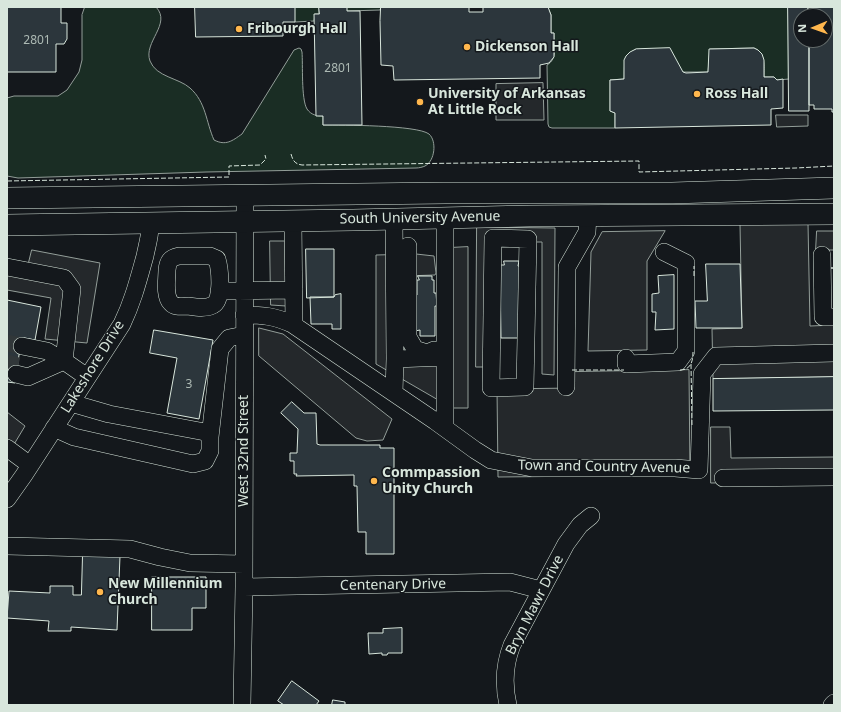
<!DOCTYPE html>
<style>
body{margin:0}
#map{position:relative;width:841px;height:712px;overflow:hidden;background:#14181c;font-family:"Noto Sans",sans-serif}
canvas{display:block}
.frame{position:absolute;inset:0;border:8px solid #d8e6dc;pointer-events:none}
.north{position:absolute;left:793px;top:8px;width:40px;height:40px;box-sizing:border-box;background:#14181c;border:1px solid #626a69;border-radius:50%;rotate:268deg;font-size:11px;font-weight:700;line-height:16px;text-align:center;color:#d8e6dc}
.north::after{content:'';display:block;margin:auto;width:14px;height:18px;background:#ffb74d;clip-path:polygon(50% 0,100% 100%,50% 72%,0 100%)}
</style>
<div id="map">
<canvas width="841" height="712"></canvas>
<div class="frame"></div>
<div class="north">N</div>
</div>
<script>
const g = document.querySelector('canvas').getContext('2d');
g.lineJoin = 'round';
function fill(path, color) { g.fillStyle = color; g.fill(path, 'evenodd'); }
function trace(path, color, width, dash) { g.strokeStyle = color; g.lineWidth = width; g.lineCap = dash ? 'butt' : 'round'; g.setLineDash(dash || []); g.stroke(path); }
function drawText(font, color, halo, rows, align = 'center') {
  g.font = font + ' "Noto Sans",sans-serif'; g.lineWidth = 3; g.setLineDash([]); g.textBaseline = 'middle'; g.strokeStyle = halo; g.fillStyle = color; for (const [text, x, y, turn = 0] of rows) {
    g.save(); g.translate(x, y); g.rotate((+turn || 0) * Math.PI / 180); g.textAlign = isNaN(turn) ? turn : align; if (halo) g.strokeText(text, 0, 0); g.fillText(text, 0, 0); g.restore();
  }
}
const green = new Path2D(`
 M85,7h71c16,17 -13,35 -6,54 6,16 29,17 40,27 16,14 16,34 24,52 12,6 18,1 28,-6l52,-84 5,-2 2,1 1,3c1,12 -1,47 5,57 4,6 10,7 16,7v9c18,0 94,0 106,9 8,7 6,27 -4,32 -2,1 -6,2 -9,2l-210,4 -188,6 -11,-2v-78l7,-2h44l9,-6 12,-18 3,-12v-45z
 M295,7h24v7h-4l-1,7 -19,1z
 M347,7h34l-1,3 -33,1z
 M548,7h241v72l-12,1 -3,-3h-10c0,-11 2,-24 -10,-29l-44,1 -2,23h-25l-47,-23c-14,7 -11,17 -12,30l-14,1v31l5,2v15h-63l-3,-1 -1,-3 -1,-59c11,-6 7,-21 7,-32h-3v-18z`);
const parking = new Path2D(`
 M543,83l1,37h-48v-36z
 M776,115h32v11l-31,1z
 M808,223l2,103 24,-1v52l-121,2 -1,-50 30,-1 -2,-104z
 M477,227l78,1 -1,147 -12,-1v-132h-53v125h-13z
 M665,231l-18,30v89l-59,1 3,-99 11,-20z
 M817,231h17v19h-18z
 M270,241h15l1,65 -15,-1z
 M468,247v161h-16l-76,-44v-109l40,-1 18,2 2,17 -1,2 -31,1 1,75h44v-103z
 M32,250l68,13 -13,80 -42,-4 6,-41 -44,-8v-31l21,4z
 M259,328l24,6 109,85 -9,21 -16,1 -11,-3 -97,-82z
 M689,370l1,105 -192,2 -1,-88 77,-1v-16z
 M7,412l18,14 -18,30z
 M711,427h19l1,31 103,-1v25l-123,1z`);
const building = new Path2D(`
 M7,7h54v16h6v16l-3,5h-8v28h-49z
 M195,7h100v15h-12v14l-87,1z
 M319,7h28v4h13l2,114h-39v-9h-7l-2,-102h5z
 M381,7h88v5h14v-5h65l3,8v18h3v24l-5,6 -9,2v13l-146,2 -1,-14 -12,-1 -1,-44z
 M788,7h20l1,9h-8v24h8v71h-20z
 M808,7h26v105h-2v-3h-18v-4h-5v-65h16v-24h-16z
 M670,48l13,24 3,1 22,-1 1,-23 45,-1 4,2 4,4 2,6v17h10l3,3 6,-1v29l-12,1v16l-156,3v-15l-5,-2v-31l14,-1v-19l2,-4 4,-4 6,-3z
 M306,249h28v48l-27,1z
 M504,261h15l-1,5 4,1 -2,71h-19l-1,-73h4z
 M706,264h34l2,64h-46l-1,-27h12z
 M827,268h7v42h-7z
 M827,268h7v42h-7z
 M674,275v54l-19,1 1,-18h-4v-18l7,-1 -1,-17z
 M418,276h14v4h2v13h2l1,13h-2v30h-15v-6l-5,1 -1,-36h3v-15h2z
 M341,294v35h-9v-5h-21l-1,-27h24l1,-2z
 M7,300l34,7 -6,33 -11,-2 -5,17 -4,28 -8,-1z
 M154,330l59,10 -14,79 -32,-6 10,-55 -27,-5z
 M834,377v33l-121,1v-32z
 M292,402l12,11h12l1,31 3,1h60v3h14v106h-28v-22h-8l-1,-46h-3v-11l-58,1 1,-2h-3v-13h-4v-8h7l1,-24 -17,-16z
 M83,553l37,3 -3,74 -46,-3v4h-23l1,-10 -42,-3 2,-27 41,2v-7h23v9h8z
 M152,577h54v31h-14v22h-40z
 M402,628v25h-14l-1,2h-5v-2l-13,1 -1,-21h15v-4z
 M292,681l27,20 -3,4h-32l-6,-4z
 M333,700l12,2v3h-13z`);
const minorTunnel = new Path2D(`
 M7,343l15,3
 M7,363l11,3`);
const minor = new Path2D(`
 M394,219l1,140 50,-2v-139
 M293,221l1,104
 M493,238l35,1 -3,148 -34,1z
 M408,246v91l7,12 12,4 7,-3
 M822,255l1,62h11
 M179,256h31l7,3c3,10 6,41 -4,46 -7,4 -18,2 -25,1 -5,0 -13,2 -17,-3 -7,-7 -4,-24 -4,-33 1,-9 3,-12 12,-14z
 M7,267l57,11 8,11 -8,72 23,16
 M219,291l75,-1
 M244,315c19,0 30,1 48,9l143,97 40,29 16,10 41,8h143l24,2 3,-96 14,-18 118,-3
 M22,346l25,5 17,10
 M626,358v6l52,-2 8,-11v-88l-22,-11
 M16,374l12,3 36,-16
 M566,387l1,-120 20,-35 1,-17
 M394,393l1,-34
 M54,428l20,9 119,27 12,-3 5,-10v-14l-5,-5 -96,-18 -38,-11
 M445,428v-71
 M210,437l10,-88 9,-11 15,-3
 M7,448l23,17
 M723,478l111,-1
 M7,499l17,-24 98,-151c11,-23 16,-43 23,-68 2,-11 6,-22 5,-34
 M7,546l123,3 30,8 30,6 54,1
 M244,587l266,-5 31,8
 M242,705l2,-118 1,-391
 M508,705c-5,-22 -4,-40 4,-60l54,-101 14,-19 11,-9
 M832,705l2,-2`);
const major = new Path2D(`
 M7,198l438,-5h227l162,-5
 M7,225l346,-5 176,-4 305,-2`);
const fence = new Path2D(`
 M291,154c2,7 4,10 11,11l337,-4v11l157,-4 38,-2
 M7,181l222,-4v-11l31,-1 6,-6 -1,-4
 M694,276v-10
 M691,364l1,61
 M572,370h52
 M680,370c11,0 13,-9 13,-18`);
const markers = [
 [239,29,4,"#ffb74d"],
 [467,47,4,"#ffb74d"],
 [697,94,4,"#ffb74d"],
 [420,102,4,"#ffb74d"],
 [374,481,4,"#ffb74d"],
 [100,592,4,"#ffb74d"]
];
const numberNames = [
 ["2801",37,41],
 ["2801",338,69],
 ["3",189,385]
];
const poiNames = [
 ["Fribourgh Hall",247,29],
 ["Dickenson Hall",475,47],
 ["University of Arkansas",428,94],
 ["At Little Rock",428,110],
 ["Ross Hall",705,94],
 ["Commpassion",382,473],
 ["Unity Church",382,489],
 ["New Millennium",108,584],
 ["Church",108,600]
];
const streetNames = [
 ["South University Avenue",420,218,-1],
 ["Lakeshore Drive",93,367,-58],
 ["West 32nd Street",244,451,-90],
 ["Town and Country Avenue",604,467,1],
 ["Centenary Drive",393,585,-1],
 ["Bryn Mawr Drive",535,605,-63]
];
fill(green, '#1a2d24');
trace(green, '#939e99', 1);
fill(parking, '#24282b');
trace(parking, '#939e99', 1);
fill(building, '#2c363c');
trace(building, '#d8e6dc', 1);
trace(minorTunnel, '#313739', 17, [17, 8]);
trace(minor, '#d8e6dc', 18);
trace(major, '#d8e6dc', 22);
trace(minor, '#14181c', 17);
trace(major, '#14181c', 21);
trace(fence, '#d8e6dc', 1, [5, 2]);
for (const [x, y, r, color] of markers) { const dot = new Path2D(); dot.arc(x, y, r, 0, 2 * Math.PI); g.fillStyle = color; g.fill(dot); trace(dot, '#14181c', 1.5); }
drawText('12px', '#adbab4', null, numberNames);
drawText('bold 14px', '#d8e6dc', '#14181c', poiNames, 'left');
drawText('14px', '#d8e6dc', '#14181c', streetNames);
</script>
